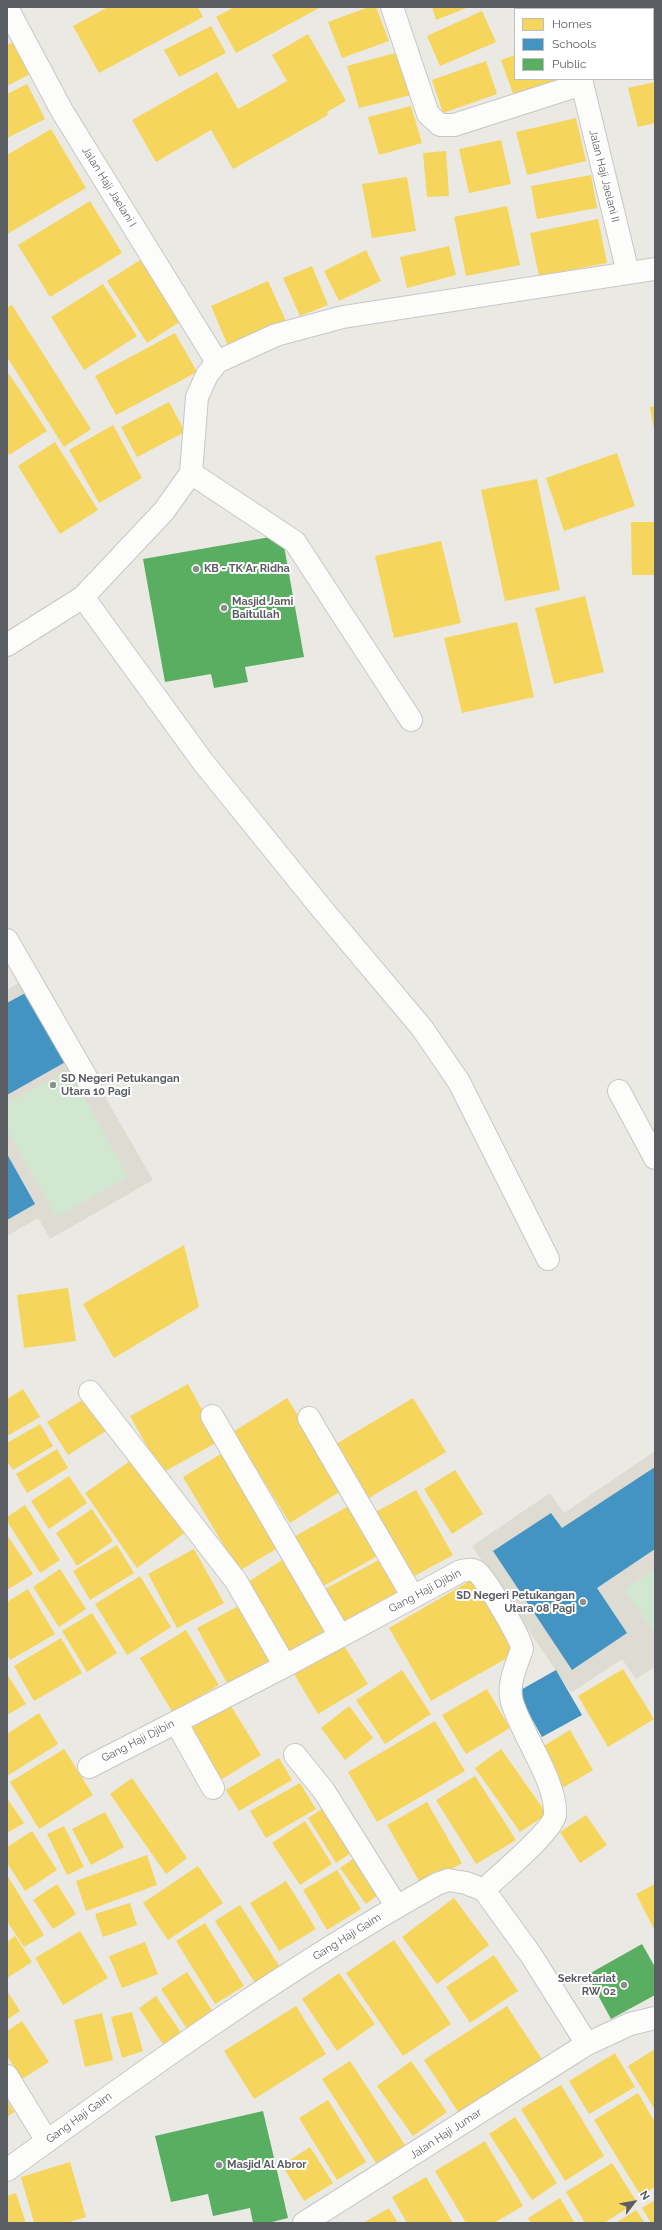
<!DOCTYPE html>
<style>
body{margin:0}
#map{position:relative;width:662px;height:2230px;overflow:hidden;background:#eae9e4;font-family:Raleway,sans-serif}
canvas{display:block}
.frame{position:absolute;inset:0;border:8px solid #5a5d62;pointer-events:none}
.legend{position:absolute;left:514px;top:8px;width:140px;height:72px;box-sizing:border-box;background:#fff;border:1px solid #bdbec0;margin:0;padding:5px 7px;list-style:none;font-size:12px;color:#5a5d62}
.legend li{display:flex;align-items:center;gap:8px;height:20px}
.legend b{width:20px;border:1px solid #bdbec0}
.north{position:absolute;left:614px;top:2182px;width:40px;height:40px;-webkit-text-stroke:3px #fff;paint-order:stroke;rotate:58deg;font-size:11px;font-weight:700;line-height:16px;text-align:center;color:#5a5d62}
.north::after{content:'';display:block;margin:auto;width:14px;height:18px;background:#5a5d62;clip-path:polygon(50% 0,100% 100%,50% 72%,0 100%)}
</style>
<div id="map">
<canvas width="662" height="2230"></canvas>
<div class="frame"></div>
<ul class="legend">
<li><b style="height:11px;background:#f6d55c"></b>Homes</li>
<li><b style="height:11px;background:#4393c3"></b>Schools</li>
<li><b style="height:11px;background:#5aae61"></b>Public</li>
</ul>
<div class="north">N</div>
</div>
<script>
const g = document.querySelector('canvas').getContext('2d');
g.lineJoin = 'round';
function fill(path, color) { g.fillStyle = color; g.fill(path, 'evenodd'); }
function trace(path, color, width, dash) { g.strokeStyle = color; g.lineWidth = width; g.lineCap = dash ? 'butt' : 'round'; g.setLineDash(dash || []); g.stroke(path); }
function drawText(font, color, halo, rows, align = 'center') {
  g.font = font + ' Raleway,sans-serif'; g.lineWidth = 4; g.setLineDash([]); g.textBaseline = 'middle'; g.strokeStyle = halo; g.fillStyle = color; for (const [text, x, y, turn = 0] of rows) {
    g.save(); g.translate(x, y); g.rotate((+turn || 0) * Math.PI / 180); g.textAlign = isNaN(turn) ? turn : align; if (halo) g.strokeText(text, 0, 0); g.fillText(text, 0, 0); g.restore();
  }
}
const education = new Path2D(`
 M34,974l119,206 -103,59 -12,-21 -31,18v-246z
 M655,1451v216l-19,12 -14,-20 -51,34 -99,-147 78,-53 14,20z`);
const green = new Path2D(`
 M69,1070l59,107 -72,40 -49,-88v-26z
 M655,1569v65l-30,-44z`);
const homes = new Path2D(`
 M108,7h90l5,10 -104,56 -26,-47z
 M234,7h87l-85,46 -20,-36z
 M369,7h7l13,34 -47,17 -14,-36z
 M432,7h37l-33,13z
 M626,7h29v59h-2v-57h-27z
 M482,11l14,31 -56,24 -13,-30z
 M211,26l15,27 -47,24 -15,-27z
 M308,34l38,67 -19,11 1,3 -95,54 -22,-39 -55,32 -24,-42 85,-48 21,37 49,-28 -15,-26z
 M14,42l16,32 -23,12v-41z
 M399,52l12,43 -52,13 -12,-42z
 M515,55v24h51l-51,20 -14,-39z
 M486,61l11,33 -54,19 -11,-33z
 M655,82v41l-17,4 -10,-39z
 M27,84l18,35 -38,19v-44z
 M411,106l11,37 -43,12 -11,-38z
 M576,118l10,43 -59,14 -11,-43z
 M51,129l35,59 -79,46v-79z
 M501,140l10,44 -42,9 -10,-44z
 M446,151l3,45 -22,1 -4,-44z
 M591,175l6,33 -60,11 -6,-33z
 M407,177l9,54 -44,7 -10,-54z
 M90,201l32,52 -72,44 -32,-52z
 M507,206l13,59 -54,11 -12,-59z
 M598,219l9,44 -68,13 -9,-43z
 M449,246l7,29 -49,13 -7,-31z
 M366,250l15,31 -42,20 -15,-30z
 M142,259l39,62 -34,22 -40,-62z
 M312,266l16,39 -28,11 -17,-38z
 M268,281l18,40 -58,25 -17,-40z
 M103,284l34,52 -53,34 -33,-53z
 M12,305l79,124 -27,18 -57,-90v-49z
 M175,333l22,39 -81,43 -21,-39z
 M7,371l40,60 -38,24 -2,-3z
 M169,402l16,30 -48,25 -16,-30z
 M655,406v23h-1l-4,-22z
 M113,425l29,53 -43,25 -30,-53z
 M55,442l43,68 -38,24 -42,-68z
 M617,453l18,53 -71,25 -18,-53z
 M537,479l23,111 -55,11 -24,-111z
 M631,522h24v53h-23z
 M441,541l20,82 -67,15 -19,-82z
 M585,596l19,76 -50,12 -19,-76z
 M517,622l17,75 -72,16 -18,-75z
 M184,1245l15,62 -85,51 -31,-54z
 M68,1288l8,53 -52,7 -7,-53z
 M188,1384l31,57 -57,32 -32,-57z
 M23,1389l17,28 -33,19v-37z
 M86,1398l20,33 -38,24 -21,-33z
 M287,1398l57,91 -54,34 -57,-91z
 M413,1398l33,54 -77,46 -33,-54z
 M40,1424l13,22 -40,24 -6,-9v-18z
 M57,1449l11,19 -41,25 -11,-19z
 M224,1452l57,94 -42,25 -56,-94z
 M134,1458l52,74 -49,36 -52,-75z
 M455,1470l28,44 -31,20 -28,-45z
 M69,1476l18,27 -38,26 -18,-28z
 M416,1490l37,65 -46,25 -37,-65z
 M354,1503l29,50 -65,36 -28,-50z
 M25,1505l35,55 -20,13 -33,-52v-4z
 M92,1509l21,32 -36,25 -21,-33z
 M7,1535l26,39 -26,16z
 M117,1545l17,28 -44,27 -17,-29z
 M194,1549l30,54 -47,25 -29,-54z
 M288,1556l46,73 -47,30 -45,-73z
 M386,1556l22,40 -62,33 -21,-40z
 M60,1569l26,40 -27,18 -26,-40z
 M140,1576l31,51 -44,28 -32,-51z
 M475,1578l43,74 -87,49 -42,-73z
 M28,1589l27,45 -45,26 -3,-6v-52z
 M246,1602l31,57 -49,26 -31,-57z
 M92,1613l25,40 -30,19 -25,-41z
 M186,1630l33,55 -46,28 -33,-55z
 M61,1638l21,35 -48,28 -20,-35z
 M343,1644l25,40 -50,30 -24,-40z
 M623,1669l31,50 -46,28 -30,-51z
 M402,1670l29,44 -46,30 -29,-44z
 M7,1674l19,30 -19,11z
 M487,1689l23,39 -44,26 -24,-39z
 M228,1701l33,54 -47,29 -33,-53z
 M349,1706l24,32 -28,22 -24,-32z
 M39,1713l19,31 -51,32v-42z
 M435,1721l30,50 -88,51 -29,-50z
 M570,1730l23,40 -32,19 -24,-39z
 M64,1749l29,46 -54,34 -29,-47z
 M501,1749l46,65 -27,18 -45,-64z
 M279,1758l13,22 -53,31 -13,-21z
 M475,1776l41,64 -40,24 -40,-64z
 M132,1778l55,80 -21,16 -56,-80z
 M300,1783l16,26 -50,29 -16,-27z
 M7,1798l17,25 -17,10z
 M427,1802l35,61 -40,23 -35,-61z
 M323,1808l28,45 -15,10 -28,-45z
 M105,1812l19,35 -33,18 -19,-36z
 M586,1815l21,30 -27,18 -20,-31z
 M305,1821l27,43 -32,21 -28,-42z
 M64,1826l20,41 -17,8 -20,-41z
 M32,1831l25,39 -32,21 -18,-28v-16z
 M147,1855l10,30 -71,26 -10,-30z
 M353,1859l25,36 -12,9 -26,-36z
 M198,1866l25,37 -55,37 -25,-37z
 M337,1870l24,39 -34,21 -24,-40z
 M7,1875l37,60 -20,12 -17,-26z
 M286,1881l30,48 -37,22 -29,-48z
 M57,1884l19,30 -23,15 -20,-29z
 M655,1884v47l-19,-37z
 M454,1898l35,47 -52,39 -35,-47z
 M130,1903l7,22 -34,12 -8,-23z
 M240,1905l40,62 -25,16 -40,-62z
 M205,1923l39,63 -29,18 -39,-63z
 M80,1931l28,47 -45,27 -28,-47z
 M15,1936l17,26 -25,16v-36z
 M394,1940l57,84 -48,32 -57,-83z
 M145,1942l13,32 -36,14 -13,-32z
 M494,1955l24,36 -48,32 -24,-36z
 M187,1972l28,43 -26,17 -28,-43z
 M339,1973l36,51 -38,27 -35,-52z
 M7,1991l13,20 -13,9z
 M156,1996l28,41 -18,12 -27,-41z
 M296,2006l30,48 -72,45 -30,-48z
 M507,2006l38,58 -83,54 -38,-58z
 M132,2012l11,39 -21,7 -11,-41z
 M102,2013l11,47 -28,7 -11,-47z
 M22,2021l27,41 -27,17 -15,-23v-25z
 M655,2049v61l-27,-44z
 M615,2053l20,34 -46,27 -20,-33z
 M350,2061l55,84 -29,18 -54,-84z
 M411,2061l36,51 -34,24 -36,-50z
 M561,2085l43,71 -39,25 -44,-72z
 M638,2093l17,29v65l-14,9 -47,-76z
 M7,2100l7,12 -7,5z
 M328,2100l38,62 -29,18 -38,-62z
 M515,2117l42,66 -25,17 -43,-66z
 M485,2141l38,65 -29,17h-28l-31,-52z
 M310,2147l23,36 -29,18 -22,-36z
 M70,2162l16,55 -20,6h-32l-13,-46z
 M612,2163l25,39 -33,21h-19l-19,-31z
 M426,2177l27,46h-46l-15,-26z
 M16,2193l10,30h-19v-27z
 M560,2198l15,25h-44l-3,-5z
 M655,2200v23h-4l-9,-15z
 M389,2208l9,15h-35z
 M636,2210l9,13h-29z`);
const schools = new Path2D(`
 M29,991l40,69 -62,35v-92z
 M7,1154l28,50 -28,16z
 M655,1467v82l-58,39 30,45 -55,37 -79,-119 58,-38 11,15z
 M556,1670l26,45 -40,22 -25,-45z`);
const public = new Path2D(`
 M282,535l22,122 -59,10 3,15 -34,6 -3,-14 -46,8 -22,-123z
 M642,1944l13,23v28l-44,24 -24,-44z
 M263,2111l25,107 -20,5h-15l-3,-15 -37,8 -5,-22 -37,8 -16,-66z`);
const minor = new Path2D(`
 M392,7l36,107 12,11h14l128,-41
 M563,7v2
 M7,8l55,103 155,251
 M581,79l47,194
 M191,473l104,69 116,178
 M83,597l120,165 119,147 100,119 37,54 89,177
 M7,645l76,-48 81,-86 27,-38 6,-76 10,-22 10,-13 59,-27 67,-18 312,-48
 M7,940l83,144
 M619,1091l36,67
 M90,1392l146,189 49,85
 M212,1416l128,220
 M309,1418l104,179
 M176,1722l37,66
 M295,1755l29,36 73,116
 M89,1767l196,-101 176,-95c6,-1 12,-3 17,2 8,7 44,66 44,76 -1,3 -3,8 -4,11 -5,14 -10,28 -6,42 10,33 45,80 43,113 -2,16 -57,61 -71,75
 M7,2076l40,65
 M7,2170c140,-101 279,-202 430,-286l11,-4 18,3 18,7 47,65 56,89 43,-20 25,-6
 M304,2223l283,-179`);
const markers = [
 [196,569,4,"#8c8e90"],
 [224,608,4,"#8c8e90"],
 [53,1085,4,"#8c8e90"],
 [583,1602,4,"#8c8e90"],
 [624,1985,4,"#8c8e90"],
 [219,2165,4,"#8c8e90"]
];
const streetNames = [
 ["Jalan Haji Jaelani II",604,176,76],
 ["Jalan Haji Jaelani I",109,187,58],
 ["Gang Haji Djibin",425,1591,-28],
 ["Gang Haji Djibin",138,1741,-27],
 ["Gang Haji Gaim",347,1937,-32],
 ["Gang Haji Gaim",79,2118,-36],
 ["Jalan Haji Jumar",446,2134,-33]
];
const poiNames = [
 ["KB - TK Ar Ridha",204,569],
 ["Masjid Jami",232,602],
 ["Baitullah",232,615],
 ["SD Negeri Petukangan",61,1079],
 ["Utara 10 Pagi",61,1092],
 ["SD Negeri Petukangan",575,1596,"right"],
 ["Utara 08 Pagi",575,1609,"right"],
 ["Sekretariat",616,1979,"right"],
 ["RW 02",616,1992,"right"],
 ["Masjid Al Abror",227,2165]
];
fill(education, '#dedbd3');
fill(green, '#d1e7cf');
fill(homes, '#f6d55c');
fill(schools, '#4393c3');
fill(public, '#5aae61');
trace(minor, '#c7c7c6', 24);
trace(minor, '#fcfcfb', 22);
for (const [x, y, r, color] of markers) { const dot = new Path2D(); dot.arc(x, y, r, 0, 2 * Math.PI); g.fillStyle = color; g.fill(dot); trace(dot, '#fff', 1.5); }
drawText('11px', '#5a5d62', '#fff', streetNames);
drawText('bold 11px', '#5a5d62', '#fff', poiNames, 'left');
</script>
